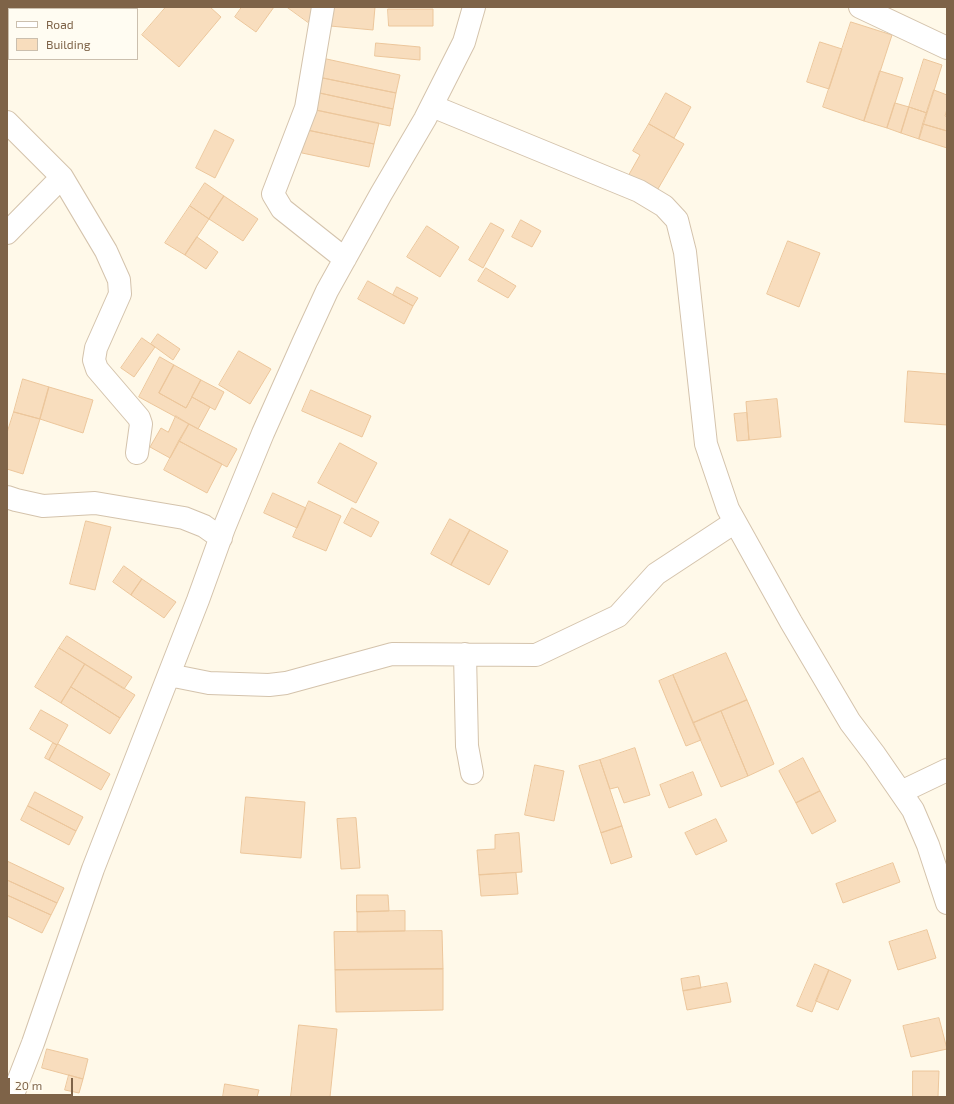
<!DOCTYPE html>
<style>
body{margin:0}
#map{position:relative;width:954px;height:1104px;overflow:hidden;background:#fff9e9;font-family:"Exo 2",sans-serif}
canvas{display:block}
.frame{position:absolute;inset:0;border:8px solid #7e6348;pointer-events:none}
.legend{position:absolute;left:8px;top:8px;width:130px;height:52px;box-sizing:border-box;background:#fffcf2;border:1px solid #cbbfae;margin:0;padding:5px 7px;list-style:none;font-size:12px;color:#7e6348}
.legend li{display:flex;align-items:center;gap:8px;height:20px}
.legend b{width:20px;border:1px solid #cbbfae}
.scale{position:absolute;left:8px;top:1078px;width:65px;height:18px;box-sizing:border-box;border:2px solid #7e6348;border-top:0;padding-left:5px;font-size:12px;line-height:14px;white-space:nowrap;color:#7e6348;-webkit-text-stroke:3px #fffcf2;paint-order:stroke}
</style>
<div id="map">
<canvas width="954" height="1104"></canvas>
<div class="frame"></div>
<ul class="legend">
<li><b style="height:5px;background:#fff"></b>Road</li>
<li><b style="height:11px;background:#f8ddbd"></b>Building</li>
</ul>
<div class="scale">20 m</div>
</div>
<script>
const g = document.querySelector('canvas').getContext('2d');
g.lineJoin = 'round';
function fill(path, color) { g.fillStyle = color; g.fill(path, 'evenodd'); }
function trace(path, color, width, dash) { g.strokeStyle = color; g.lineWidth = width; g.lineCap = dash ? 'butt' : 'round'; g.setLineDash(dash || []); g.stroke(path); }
const building = new Path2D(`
 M166,7h44l11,10 -42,50 -37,-32z
 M242,7h32l-18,25 -21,-15z
 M287,7h31l-10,15z
 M332,7h43l-2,23 -43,-4z
 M388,9h45v17h-44z
 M851,22l41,13 -28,86 -41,-14z
 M820,42l22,7 -13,40 -22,-7z
 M376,43l44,4v13l-45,-4z
 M322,58l78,17 -4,18 -78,-16z
 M924,59l18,6 -15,48 -18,-6z
 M880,71l23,7 -16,50 -23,-7z
 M318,77l78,16 -3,16 -78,-17z
 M934,90l13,5v14l-2,7 2,1v14l-24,-7z
 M315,92l78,17 -3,17 -79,-17z
 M666,93l25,14 -17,31 -25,-14z
 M895,103l14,4 -8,26 -14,-5z
 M909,107l18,6 -8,26 -18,-6z
 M311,109l68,14 -5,21 -67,-14z
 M649,124l35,20 -29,50 -28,-16 13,-23 -7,-4z
 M923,124l24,7v17l-28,-9z
 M215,130l19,10 -19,38 -19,-10z
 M307,130l67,14 -5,23 -67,-14z
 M205,183l19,13 -15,23 -19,-13z
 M224,196l34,23 -15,22 -34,-22z
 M190,206l19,13 -24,36 -20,-12z
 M521,220l20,11 -9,16 -20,-10z
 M491,223l13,7 -21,38 -14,-8z
 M427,226l32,21 -19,30 -33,-20z
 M197,237l21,15 -12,17 -21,-14z
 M788,241l32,12 -21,54 -32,-13z
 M486,268l30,18 -8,12 -30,-17z
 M368,281l45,25 -9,18 -46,-25z
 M397,287l21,11 -5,8 -20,-11z
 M158,334l22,15 -7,11 -22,-16z
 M142,338l13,9 -21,30 -13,-9z
 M239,351l32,18 -21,35 -31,-19z
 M160,357l14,8 -15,28 27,15 6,-11 18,10 -12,22 -59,-32z
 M174,365l27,15 -15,28 -27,-15z
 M908,371l39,3v51l-42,-3z
 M23,379l26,8 -9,32 -26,-7z
 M201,380l23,12 -9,18 -23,-13z
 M49,387l44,13 -10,33 -43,-14z
 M311,390l60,26 -9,21 -60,-26z
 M777,399l4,38 -32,3 -3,-38z
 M14,412l26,7 -17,55 -16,-5v-36z
 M747,413l2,27 -12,1 -3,-27z
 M176,416l13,8 -19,34 -20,-11 11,-19 7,4z
 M189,424l48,25 -10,18 -48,-26z
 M179,441l43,23 -15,29 -43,-23z
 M340,443l37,20 -21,40 -38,-20z
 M273,493l33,15 -9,20 -33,-15z
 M309,501l32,15 -15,35 -33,-14z
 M352,508l27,14 -8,15 -27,-14z
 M450,519l20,11 -19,35 -20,-11z
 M86,521l25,6 -16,63 -25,-6z
 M470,530l38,21 -19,34 -38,-20z
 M124,566l18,13 -11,16 -18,-13z
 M142,579l34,23 -12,16 -33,-23z
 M67,636l65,41 -8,12 -65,-41z
 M59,648l26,16 -24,39 -26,-16z
 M726,653l21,47 -54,23 -20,-48z
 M85,664l50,31 -15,23 -49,-31z
 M673,675l28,65 -15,6 -27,-65z
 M71,687l49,31 -10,16 -49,-31z
 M747,700l27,64 -26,12 -27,-65z
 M41,710l27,15 -11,20 -27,-16z
 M721,711l27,65 -27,11 -28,-64z
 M53,743l4,2 -8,15 -4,-2z
 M58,744l52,30 -9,16 -52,-30z
 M635,748l15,47 -26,8 -6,-16 -8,2 -10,-29z
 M803,758l17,33 -24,12 -17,-32z
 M600,760l22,66 -21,7 -22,-67z
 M535,765l29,6 -10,50 -29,-6z
 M693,772l9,23 -33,13 -9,-23z
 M820,791l16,30 -24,13 -16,-31z
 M35,792l48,25 -7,14 -48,-25z
 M246,797l59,5 -4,56 -60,-5z
 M28,806l48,25 -7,14 -48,-25z
 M356,818l4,50 -19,1 -4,-50z
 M716,819l11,22 -31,14 -11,-22z
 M622,826l10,31 -21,7 -10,-31z
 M519,833l3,39 -43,3 -2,-25 18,-1v-14z
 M7,861l57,27 -7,15 -50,-23z
 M893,863l7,19 -57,21 -7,-19z
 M516,873l2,21 -37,2 -2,-21z
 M7,880l50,23 -6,12 -44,-20z
 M7,895l44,20 -9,18 -35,-17z
 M357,895h31l1,16 -32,1z
 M405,911v20l-48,1v-20z
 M927,930l9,28 -38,12 -9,-28z
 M442,931l1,38 -108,1 -1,-38z
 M815,964l14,6 -17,42 -15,-6z
 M443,969v41l-107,2 -1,-42z
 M829,970l22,10 -13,30 -22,-9z
 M699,976l2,12 -18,3 -2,-12z
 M727,983l4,19 -44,8 -4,-19z
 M939,1018l8,31 -36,8 -8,-31z
 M299,1025l38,4 -7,68h-39z
 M47,1049l41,10 -5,20 -41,-11z
 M913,1071h26l-1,26h-25z
 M69,1075l14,4 -4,14 -14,-3z
 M225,1084l34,6 -2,7h-34z`);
const street = new Path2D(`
 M323,7l-17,101 -33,86 9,15 63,50
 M860,7l87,41
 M432,106l207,85 25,15 13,14 8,32 21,192 22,65 63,113 59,100 25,33 38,55 15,35 19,58
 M7,122l55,55 44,74 13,29 1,14 -24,54 -2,12 3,9 42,49 2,6 -4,29
 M7,233l55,-56
 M7,497l9,3 27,6 52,-3 89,15 20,8 17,12
 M465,654l2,92 5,27
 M169,675l40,8 60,2 17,-2 106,-29 144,1 82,-39 38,-42 79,-52
 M901,792l46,-22
 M12,1097l21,-54 60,-174 105,-269 26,-72 39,-95 41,-92 23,-50 54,-97 44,-75 39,-77 10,-35`);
fill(building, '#f8ddbd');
trace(building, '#ecc69b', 1);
trace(street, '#d4c3ac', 24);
trace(street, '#fff', 22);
</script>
